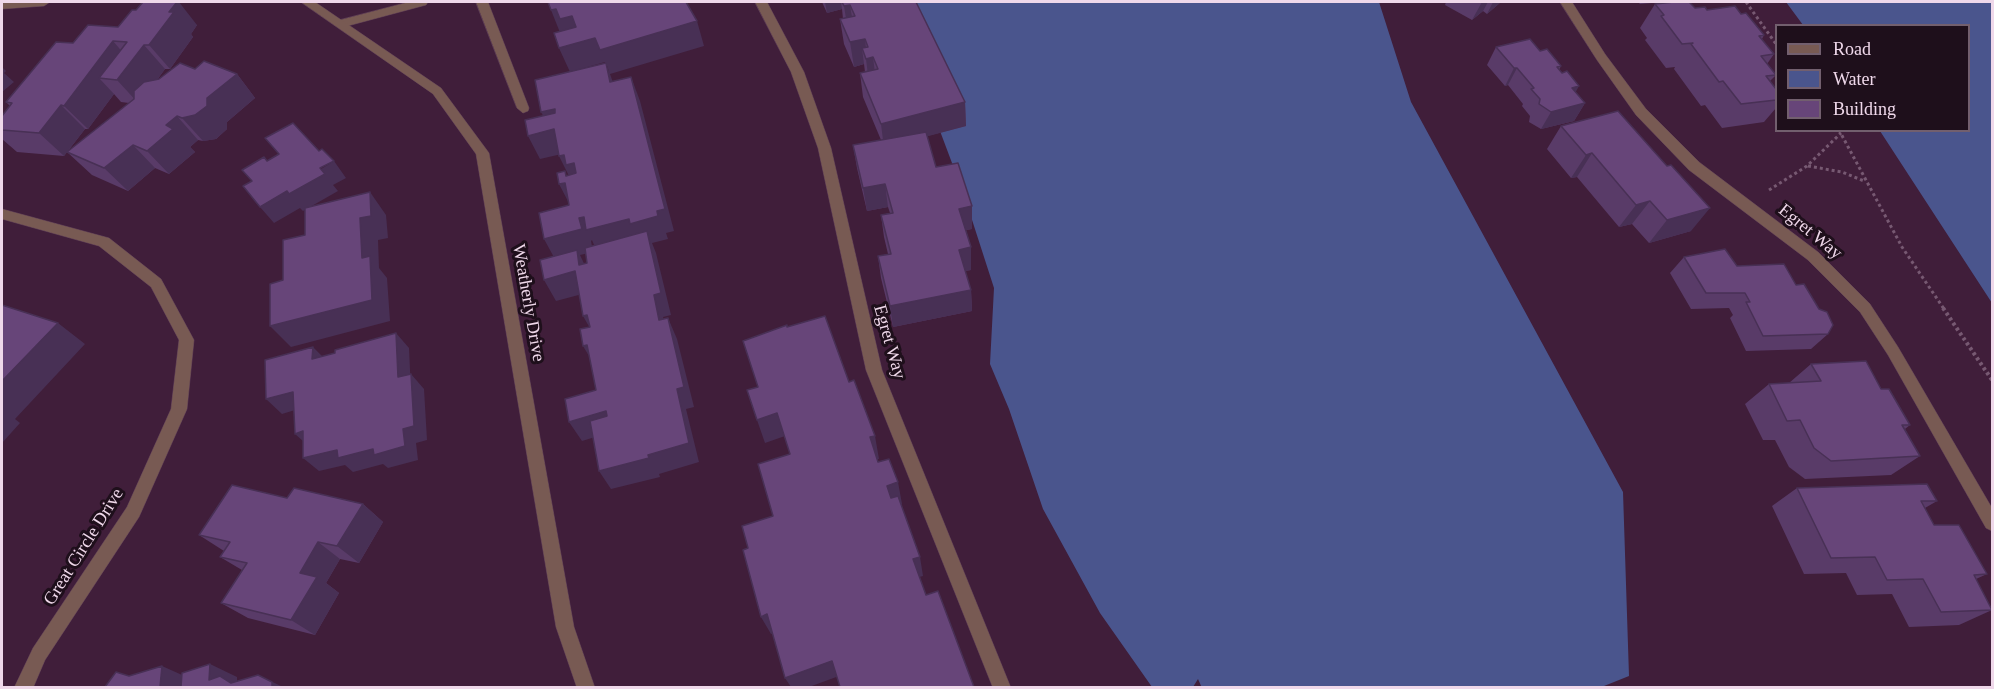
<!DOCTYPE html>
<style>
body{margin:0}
#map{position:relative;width:1994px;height:689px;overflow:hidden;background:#401e3a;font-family:"Times New Roman",serif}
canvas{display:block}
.frame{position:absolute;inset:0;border:3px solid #efd8ea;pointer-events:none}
.legend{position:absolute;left:1775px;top:24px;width:195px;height:108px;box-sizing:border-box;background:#1e0f1b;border:2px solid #725f6e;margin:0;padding:8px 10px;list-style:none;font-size:18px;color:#efd8ea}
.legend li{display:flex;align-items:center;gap:12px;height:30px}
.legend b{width:30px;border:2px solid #725f6e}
</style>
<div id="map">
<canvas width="1994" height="689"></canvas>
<div class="frame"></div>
<ul class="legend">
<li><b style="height:8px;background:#785a53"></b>Road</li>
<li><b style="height:16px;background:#4a558d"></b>Water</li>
<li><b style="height:16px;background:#674579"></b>Building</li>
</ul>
</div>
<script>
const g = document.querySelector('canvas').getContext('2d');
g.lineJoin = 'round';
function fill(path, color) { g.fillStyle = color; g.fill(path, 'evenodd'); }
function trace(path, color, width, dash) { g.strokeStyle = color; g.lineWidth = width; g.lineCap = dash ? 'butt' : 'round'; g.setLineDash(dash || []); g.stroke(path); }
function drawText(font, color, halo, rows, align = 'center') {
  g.font = font + ' "Times New Roman",serif'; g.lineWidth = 6; g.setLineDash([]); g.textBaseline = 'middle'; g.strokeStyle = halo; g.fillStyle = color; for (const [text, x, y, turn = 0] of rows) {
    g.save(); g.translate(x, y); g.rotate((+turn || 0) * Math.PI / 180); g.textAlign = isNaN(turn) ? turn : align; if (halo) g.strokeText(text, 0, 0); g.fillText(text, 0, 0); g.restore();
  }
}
const water = new Path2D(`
 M868,2h511l32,100 212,390 6,184 -30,12h-397l-4,-9 -5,8h-41l-52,-74 -57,-104 -34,-100 -19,-45 4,-76 -30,-93 -33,-88z
 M1786,2h206v301l-112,-172 88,-1v-104l-165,-1z`);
const pathFar1 = new Path2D(`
 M1746,2l30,42
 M1839,130l63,117 42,62
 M1808,166l34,6 22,9
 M1769,190l38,-24 34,-33`);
const path = new Path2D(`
 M1943,308l49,72`);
const service = new Path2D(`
 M409,2h19l-2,3 -86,23 -6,-4 2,-3z
 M476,2h12l41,106 -1,3 -5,2 -6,-5z`);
const minor = new Path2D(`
 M301,2h14l126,86 48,65 85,474 21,61h-18l-21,-61 -80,-473 -43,-60z
 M755,2h12l37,70 27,76 51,222 129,318h-18l-127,-318 -48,-222 -27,-76z
 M1560,2h12l33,52 41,55 53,53 119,90 52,52 28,43 94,161v23l-6,-3 -98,-173 -28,-43 -52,-52 -119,-90 -53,-55 -39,-55z
 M2,209l107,29 52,41 33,61 -7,69 -48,108 -94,143 -12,28h-19l19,-40 94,-141 44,-98 8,-69 -28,-53 -52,-41 -97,-27z`);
const tertiary = new Path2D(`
 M2,2h48l-6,4 -42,3z`);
const wall = new Path2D(`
 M822,2h94l49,100 1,24 -39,10 9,31 36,62 -6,1 5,17v23l-6,1 6,19 1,21 -79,16 -12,-49 -3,-22 10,-2 -4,-17 -3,-22 9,-2 -2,-6 -21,4 -10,-43 -4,-23 28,-5 -18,-43 -3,-24 5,-1 -1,-8 -10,3 -10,-23 -4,-25h3l-1,-10 -15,4z
 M1446,2h55l-14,12 -4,-3 -11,9 -27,-15z
 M1638,2h25l-23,2z
 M1655,4l86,10 23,21 -2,4 12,15 -7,10 9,11 -6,6 6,8v19l-12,14 -42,6 -17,-23 -4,1 -27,-37 1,-2 -9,1 -21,-28 2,-2 -7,-10z
 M136,10l61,15 -6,9 2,3 -23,32h-5l-8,11 38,-11 42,5 18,24 -28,24v7l-11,10 -13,2 -5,-1 -8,7 5,5 -26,22 -14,-6 -27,23 -36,-16 -25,-23 62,-49 -8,-1 -7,-8 -26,35h-3l-21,27 -47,-4 -15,-13v-23l8,-10 -4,-4 67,-59 45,-16z
 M1496,47l44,4 21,15 -2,4 17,23 9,10 -11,18 -33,8 -12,-7 1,-6 -8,-10 1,-2 -15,-19 -3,1 -18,-21z
 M1561,126l130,105 -42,12 -17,-19 -13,3 -42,-50 -6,1 -24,-29z
 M1684,257l53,9 59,19 32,49 -17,15 -65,2 -16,-33 3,-3 -4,-7 -38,1 -21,-36z
 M1811,364l70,25 29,36 -5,4 15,27 -29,19 -86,4 -16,-12 -14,-27h-12l-18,-36 24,-20 20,-1z
 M1797,488l140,13 -12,7 9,17 53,49 -11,5 16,31 -33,15 -50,2 -17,-33 -35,1 -11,-22 -42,1 -32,-68z
 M287,498l76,6 20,18 -24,41 -19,-4 -14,24 13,10 -24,42 -67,-17 -27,-15 21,-33 -22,-13 4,-6 -25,-16z`);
const shadedWall = new Path2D(`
 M177,2h2l18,23 -6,9 2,3 -23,32 -21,-24 20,-33z
 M825,2h16l1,7 -15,4z
 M1482,2h6l-5,9 -11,9z
 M1493,2h8l-14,12z
 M850,5l4,24 -6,2 -4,-25z
 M556,9l16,7 10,24 -21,-5 -10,-25z
 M697,21l7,25 -94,28 -5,-12 -35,10 -11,-24 36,-10z
 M865,39l2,19 6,-1 3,24 -7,2 -3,-24 -4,-11 2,16 -10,3 -4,-25z
 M113,41l18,21 13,-17 21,24 -26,35 -22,-24 -18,-2 15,16 -26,35 -24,-23z
 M606,63l9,25 -5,-6z
 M2,67l4,4 -2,2 10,9 -12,10z
 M1514,68h3l-9,17 -3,1z
 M237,74l18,24 -28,24v7l-11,10 -13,2 -21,-23z
 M631,77l9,24 34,130 -8,2 2,6 -16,4 4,10 15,62 -8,2 6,24 -72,-89 -5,-12 -1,1 2,11 -13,3 8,17 -9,-7 -23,-4 -12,-22 35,-21 5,-1 45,2z
 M1579,86l-10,18 3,-16z
 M965,102l1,24 -82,22 -3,-24z
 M1585,103l-11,18 -33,8 10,-17z
 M61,105l24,24 -21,27 -25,-23z
 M555,109l11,44 -26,6 -12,-23 23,-6 -10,-18z
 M177,116l21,24 -8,7 5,5 -26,22 -22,-23 19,-26z
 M133,145l22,23 -27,23 -24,-23z
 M1592,153l-15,24 -6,1 15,-23z
 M564,155l10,8 11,23 -14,-6 -12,-24z
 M334,161l12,17 -13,7 5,6 -35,20 -3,-3 -26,15 -14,-16z
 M565,183l6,24 -12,-23z
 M885,184l3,23 -21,4 -4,-23z
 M370,192l16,23 2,23 -10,2 1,28 8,10 3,43 -99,26 -21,-21 92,-68 -2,-40z
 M1650,201l-18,23 -13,3 17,-22z
 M972,206v23l-12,2 -1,-22z
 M1710,208l-19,23 -42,12 18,-23z
 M971,247v23l-11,2 -1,-22z
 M575,271l11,22 -30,8 -12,-21z
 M971,290l1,21 -79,16 -3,-21z
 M587,315l8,22 -12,-21z
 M668,318l9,21 17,68 -8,2 13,53 -40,12 1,3 -49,12 -12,-18 49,-16 29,-66z
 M58,323l27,21 -70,75 5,4 -18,20v-62z
 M396,333l13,15 2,44 -13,-15z
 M587,345l8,21 -12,-20z
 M313,347l15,15 -16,-3z
 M411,374l13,15 3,51 -11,3 2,17 -30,8 -5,-4 -30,8 -8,-7 -26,6 -16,-13 34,-8 36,-1 30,-20z
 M293,392l15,14 -26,8 -16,-15z
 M606,411l12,19 -36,11 -13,-19z
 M777,413l8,23 -20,7 -8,-23z
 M303,431l8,17 -16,-14z
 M875,436l4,23 -5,1 -4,-23z
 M898,482l4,22 -11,3 -4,-21z
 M363,504l20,18 -24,41 -22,-17z
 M318,542l22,17 -14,24 13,10 -24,42 -24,-15 9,-47z
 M920,557l3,19 -7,2 -3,-19z
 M767,614l10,18 -6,2 -10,-17z
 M832,661l7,15 -30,11h-18l-6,-9z
 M210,664l27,13v8l-28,-5z
 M162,666l29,13 -1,8h-30z
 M258,675l25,12h-11z`);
const building = new Path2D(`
 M143,2h34l-8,10h5l-25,33h-5l-27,35 -18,-2 28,-36 -14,-1 -49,65 -3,-1 -22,28 -37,-3v-14l10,-13 -6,-1 50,-60 17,1 15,-18 30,2 14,-17h4z
 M548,2h138l11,19 -97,29 -5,-12 -36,10 -5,-15 22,-6 -4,-11 -12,3 -4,-10 -5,1z
 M842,2h74l49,100 -84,22 -21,-51 18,-4 -5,-12 -7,2 -4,-11 6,-1 -3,-8 -15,3 -10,-23 15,-3 -5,-11 -6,1z
 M1674,2h15l6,6 10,-1 2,3 28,-4 6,8 5,-1 18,22 -5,1 15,18 -13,2 15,19 -10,1 10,13v11l-35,4 -18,-23 -4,1 -28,-38 2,-1 -11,1 -21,-28 3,-1 -9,-11z
 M1530,39l10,12 7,-2 14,17 -4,1 5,6 5,-2 12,15 -7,2 13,15 -34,9 -12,-8 1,-5 -9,-10 3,-1 -17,-20h-3l-18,-21z
 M204,61l33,13 -30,24v8l-12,9 -13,3 -5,-2 -11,9 7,4 -26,22 -14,-6 -29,23 -37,-16 67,-53v-8l10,-9 15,-3 21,-16 15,6z
 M606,63l4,19 21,-5 34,132 -8,2 1,5 -28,8 -1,-5 -43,11 -2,-13 -5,1 3,11 -38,10 -5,-26 30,-8 -4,-22 -6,1 -2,-11 8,-2 1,5 10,-3 -2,-10 -8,2 -2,-10 -5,1 -5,-27 -26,7 -3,-16 30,-7v-4l-14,3 -6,-32z
 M1618,111l49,55 4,-1 39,43 -43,12 -17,-19 -14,4 -44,-52 -6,2 -25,-29z
 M293,123l26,28 3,-2 12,12 -14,7 5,6 -36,20 -2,-3 -27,16 -17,-21 9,-5 -10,-11 22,-13 3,4 12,-7 -14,-16z
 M926,132l10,35 22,-4 14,43 -13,3 12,38 -12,3 12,40 -81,16 -12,-50 13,-2 -10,-39 12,-2 -8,-29 -22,4 -10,-43z
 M370,192l1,24 -11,2 2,40 8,-2 2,44 -102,26v-42l13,-4v-40l22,-5v-27z
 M647,231l14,62 -7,2 5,25 9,-2 16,69 -7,2 12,54 -41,12 1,3 -50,13 -9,-50 17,-5 -1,-5 -37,11 -4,-23 31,-9 -9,-45 -4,1 -3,-17 10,-2 -3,-12 -4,1 -8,-45 -31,9 -4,-20 37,-10 2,15 8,-2 -2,-15z
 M1725,249l12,17 47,-2 12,21 8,-1 15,25 8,3 6,13 -5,9 -65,2 -17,-34h4l-5,-9h-39l-22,-36z
 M2,305l56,18 -56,58z
 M825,316l24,66 5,-2 21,56 -5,1 8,25 11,-3 9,23 -11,4 4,12 7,-2 22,61 -7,2 13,36 12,-4 36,96h-134l-8,-26 -47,17 -18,-64 -6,3 -18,-67 5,-2 -6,-22 31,-10 -15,-52 32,-10 -13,-41 -20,7 -10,-30 11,-3 -15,-46 44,-16v2z
 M396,333l2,44 13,-3 3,52 -11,3 2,17 -31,9 -1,-6 -35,9 -1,-8 -34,8v-27l-8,3 -2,-42 -27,7 -1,-39 48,-13 -1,12 23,-6v-3z
 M1866,361l15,28h8l21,36h-8l18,31 -89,5 -17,-13 -14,-28 -13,1 -18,-37 52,-3 -10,-17z
 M1927,484l10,17h-16l13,24h25l28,49 -13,1 18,35 -51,2 -18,-33 -36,1 -12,-23 -44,1 -34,-70z
 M232,485l55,13 7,-10 69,16 -26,42 -19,-4 -18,31 17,4 -26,43 -70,-17 26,-40 -27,-6 10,-15 -31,-7z
 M210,664l-1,16 11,-4 11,7 27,-8 14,7v5h-91l1,-14z
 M162,666l-2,21h-55l11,-15 13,4z`);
const streetNames = [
 ["Egret Way",1810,232,39],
 ["Weatherly Drive",528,303,80],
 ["Egret Way",889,342,74],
 ["Great Circle Drive",84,547,-58]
];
fill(water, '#4a558d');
trace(service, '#5c3c56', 1);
trace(minor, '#5c3c56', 1);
trace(tertiary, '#5c3c56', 1);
trace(pathFar1, '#775972', 3, [3, 3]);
trace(path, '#775972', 4, [3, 3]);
fill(service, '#785a53');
fill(minor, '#785a53');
fill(tertiary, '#785a53');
fill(wall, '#593b68');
fill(shadedWall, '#483055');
fill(building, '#674579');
trace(building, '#483055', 1.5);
drawText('18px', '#efd8ea', '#1e0f1b', streetNames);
</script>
